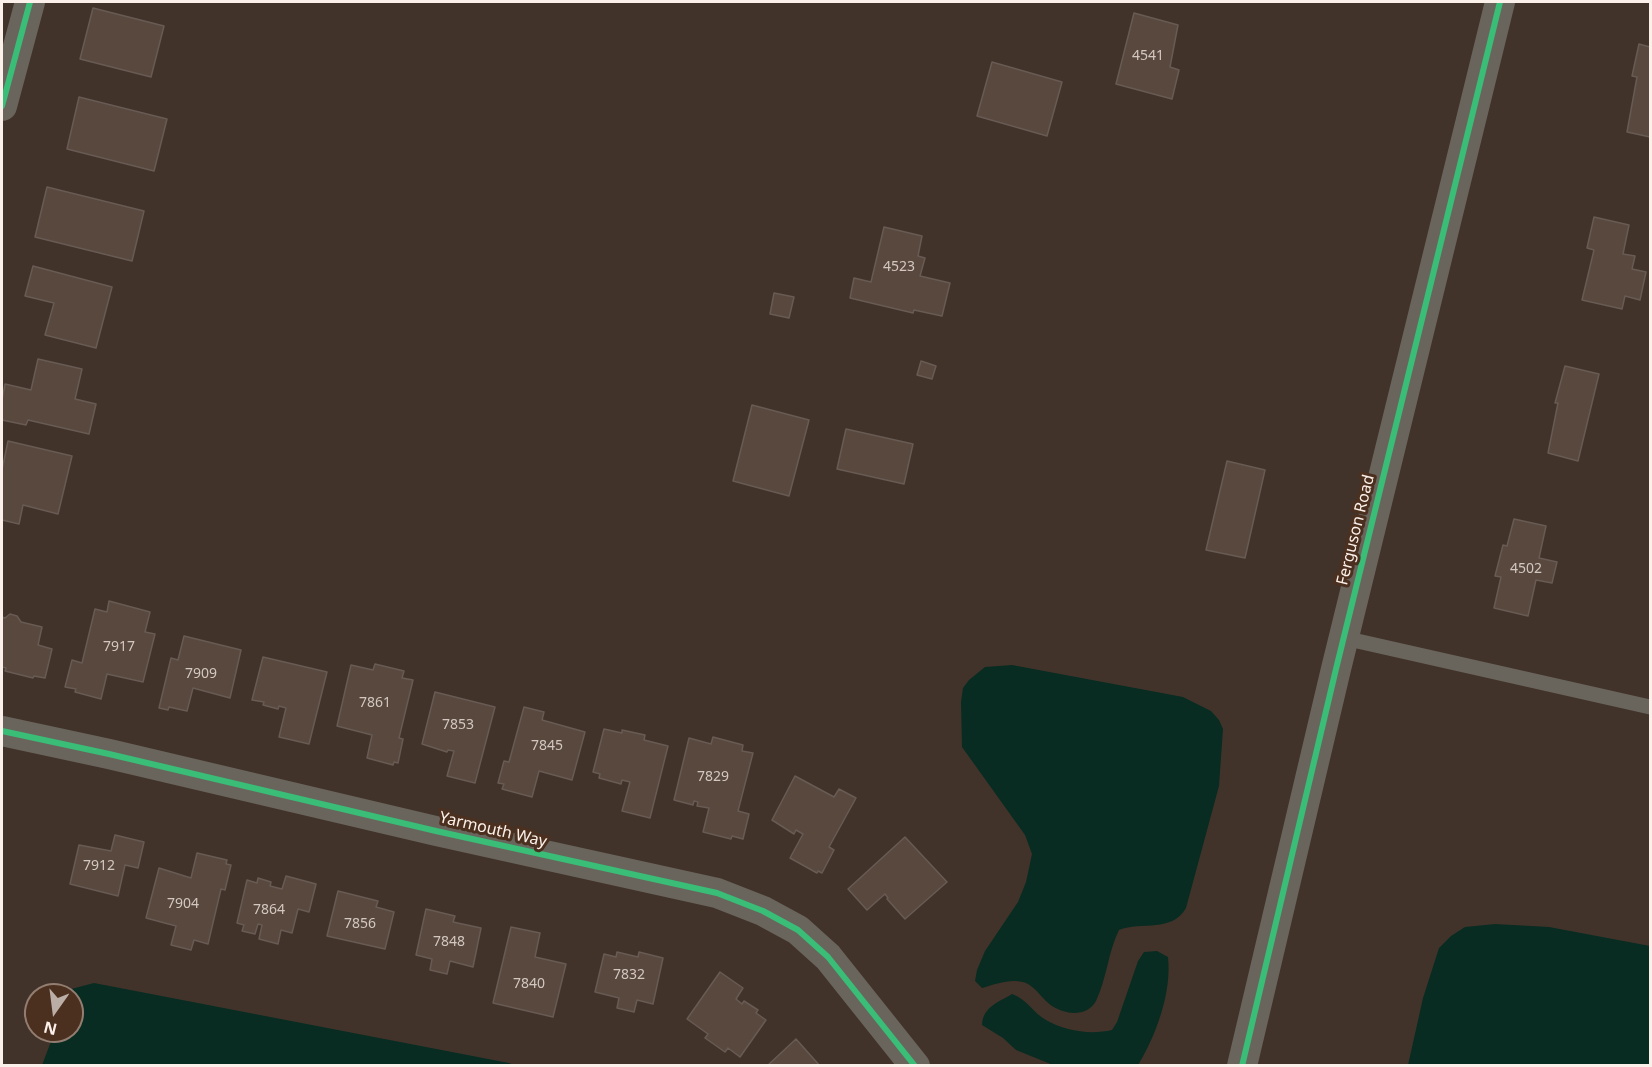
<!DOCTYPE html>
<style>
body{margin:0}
#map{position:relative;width:1652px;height:1067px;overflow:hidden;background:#42332a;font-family:"Noto Sans",sans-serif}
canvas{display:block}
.frame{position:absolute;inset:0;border:3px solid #fcf1ea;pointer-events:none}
.north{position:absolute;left:24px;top:983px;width:60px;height:60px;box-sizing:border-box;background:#4c301f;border:2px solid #927d70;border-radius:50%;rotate:194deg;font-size:16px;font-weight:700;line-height:24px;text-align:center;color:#fcf1ea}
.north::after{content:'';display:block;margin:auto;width:21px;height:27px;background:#bbaea7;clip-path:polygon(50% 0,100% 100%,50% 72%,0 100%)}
</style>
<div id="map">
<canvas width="1652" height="1067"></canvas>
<div class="frame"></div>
<div class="north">N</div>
</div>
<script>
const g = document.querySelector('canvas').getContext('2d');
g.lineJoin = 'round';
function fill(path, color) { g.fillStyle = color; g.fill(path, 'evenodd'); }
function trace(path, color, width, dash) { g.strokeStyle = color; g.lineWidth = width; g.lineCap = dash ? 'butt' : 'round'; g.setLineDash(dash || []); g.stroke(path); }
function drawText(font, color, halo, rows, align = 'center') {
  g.font = font + ' "Noto Sans",sans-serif'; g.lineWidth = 6; g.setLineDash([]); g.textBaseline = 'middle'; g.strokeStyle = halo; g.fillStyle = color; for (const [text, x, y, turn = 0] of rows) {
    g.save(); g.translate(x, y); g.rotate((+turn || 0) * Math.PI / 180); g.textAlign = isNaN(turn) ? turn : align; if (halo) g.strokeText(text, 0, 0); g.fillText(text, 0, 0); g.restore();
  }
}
const water = new Path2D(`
 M1012,665l171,32 28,14 8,9 4,9 -4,57 -33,122c-14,25 -44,13 -67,22 -11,22 -12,48 -23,71 -9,16 -30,14 -44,5 -9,-6 -15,-17 -24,-22 -14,-7 -32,0 -46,4l-7,-7 2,-11 8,-19 33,-49 8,-20 6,-28 -7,-19 -63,-88 -1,-45 2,-14 6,-8 16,-13z
 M1495,924l54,3 101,19v119h-242l15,-67 16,-50 12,-12 14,-9z
 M1157,951l11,6c4,35 -12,79 -30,108h-85l-37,-15 -13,-12 -21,-13c1,-18 15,-22 30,-31 15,5 21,19 34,26 19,11 44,15 66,10l5,-8 21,-61 6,-9z
 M94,983l415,80 5,2h-472l13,-34h17v-36h-3l2,-6z`);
const building = new Path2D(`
 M93,8l71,18 -13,51 -71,-18z
 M1134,13l44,12 -8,42 9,3 -7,29 -56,-15z
 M1639,44l11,3v90l-23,-5 10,-55 -5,-1z
 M992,62l70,20 -15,54 -70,-20z
 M79,97l88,22 -13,52 -87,-22z
 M47,187l97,24 -12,50 -97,-24z
 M1594,217l35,8 -6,29 12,2 -3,13 14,3 -6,28 -15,-4 -3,13 -40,-9 12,-50 -7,-2z
 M884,227l38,9 -4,20 7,2 -5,18 30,7 -8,33 -28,-6 -1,3 -63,-15 4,-20 17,4z
 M33,266l79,21 -16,61 -51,-13 9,-32 -29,-7z
 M774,293l20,4 -5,21 -19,-4z
 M38,359l44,10 -7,30 21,5 -7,30 -61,-14 -2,5 -24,-5v-20l3,-16 26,6z
 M921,361l15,5 -4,13 -15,-4z
 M1565,366l34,8 -21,87 -30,-8 10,-50h-3z
 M752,405l57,15 -20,76 -56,-15z
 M846,429l67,15 -9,40 -67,-15z
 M8,441l64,15 -14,58 -35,-9 -4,19 -17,-4v-50z
 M1227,461l38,9 -20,88 -39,-8z
 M1514,519l32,7 -7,32 18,4 -5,21 -16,-3 -8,36 -34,-8 7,-31 -6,-1 8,-31 4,1z
 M109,601l41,11 -5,20 10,2 -12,48 -36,-8 -6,25 -26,-7 1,-3 -11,-2 7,-27 10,3 13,-54 12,3z
 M10,614l7,2 4,6 21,5 -4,18 14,4 -7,29 -11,-2 -1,2 -28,-7 1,-3 -4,-1v-50l3,1z
 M184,636l57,14 -11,48 -37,-10 -6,23 -18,-4 -1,3 -9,-2 12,-50 7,2z
 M263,657l64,15 -18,72 -30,-7 7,-29 -7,-2 -1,3 -15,-4 1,-3 -12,-2z
 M375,664l29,7 -2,7 11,2 -14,58 4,1 -5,24 -4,-1 -1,3 -26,-7 5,-23 -35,-9 14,-61 22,5z
 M435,692l60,15 -20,76 -28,-7 7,-25 -6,-1 -1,2 -25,-8z
 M524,707l20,5 -2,8 43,12 -13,48 -33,-9 -7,26 -30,-8 2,-5 -6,-1 6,-22 5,1z
 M604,729l18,4v-3l23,5 -1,5 24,6 -18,72 -28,-7 8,-29 -8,-2 -1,4 -22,-6 1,-4 -7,-2z
 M713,737l30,8 -1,6 11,2 -15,58 11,3 -6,25 -11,-3 -1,3 -28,-7 6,-24 -12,-2 1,-4 -4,-1 -1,4 -19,-5 15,-62 22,6z
 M795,776l39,21 5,-8 17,9 -27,49 5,3 -12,23 -4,-2 -1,2 -27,-15 13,-24 -7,-4 -2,4 -22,-14z
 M115,835l29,7 -6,26 -13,-3 -7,31 -48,-12 9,-39 32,6z
 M905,837l42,45 -42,37 -18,-20 1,-1 -3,-4 -18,16 -19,-21z
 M197,853l30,7 -1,4 5,1 -6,25 -4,-1 -13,55 -14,-4 -3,10 -20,-5 5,-19 -30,-8 13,-50 32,10z
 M286,876l30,8 -7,28 -11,-3 -6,24 -11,-3 -3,14 -19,-5 3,-14 -4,-1 -3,10 -13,-3 2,-6 -7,-2 10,-43 10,3 1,-5 13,4 -1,4 12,3z
 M338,891l40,10 -2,6 18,5 -9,37 -58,-13z
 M426,909l29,7 -2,6 28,6 -8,39 -23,-6 -3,13 -17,-4 2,-11 -16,-4z
 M511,927l29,6 -5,24 31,7 -13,53 -60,-14z
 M617,952l21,5 1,-5 24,6 -10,46 -16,-4 -3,12 -17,-4 2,-10 -24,-6 9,-38 12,3z
 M720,972l23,16 -7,11 6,5 2,-3 14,9 -2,3 10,7 -26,37 -12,-9 -3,4 -20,-14 3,-4 -21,-15z
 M796,1039l24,27h-53z`);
const lane = new Path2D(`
 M1344,638l306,69`);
const street = new Path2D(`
 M2,106l28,-104
 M2,731l107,23 327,77 281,62 46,18 35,19 30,27 87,109
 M1242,1066l94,-397 164,-667`);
const cycleway = new Path2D(`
 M2,106l28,-104
 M2,731l107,23 327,77 281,62 46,18 35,19 30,27 87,109
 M1242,1066l94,-397 164,-667`);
const numberNames = [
 ["4541",1148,56],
 ["4523",899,267],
 ["4502",1526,569],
 ["7917",119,647],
 ["7909",201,674],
 ["7861",375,703],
 ["7853",458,725],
 ["7845",547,746],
 ["7829",713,777],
 ["7912",99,866],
 ["7904",183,904],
 ["7864",269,910],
 ["7856",360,924],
 ["7848",449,942],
 ["7832",629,975],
 ["7840",529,984]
];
const streetNames = [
 ["Ferguson Road",1356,530,-76],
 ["Yarmouth Way",493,830,13]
];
fill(water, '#082c22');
fill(building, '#58483e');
trace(building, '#685b54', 1.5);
trace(lane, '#69655d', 15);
trace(street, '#69655d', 30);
trace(cycleway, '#3abd76', 6);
drawText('14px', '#d3c7bf', null, numberNames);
drawText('16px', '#fcf1ea', '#4c301f', streetNames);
</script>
